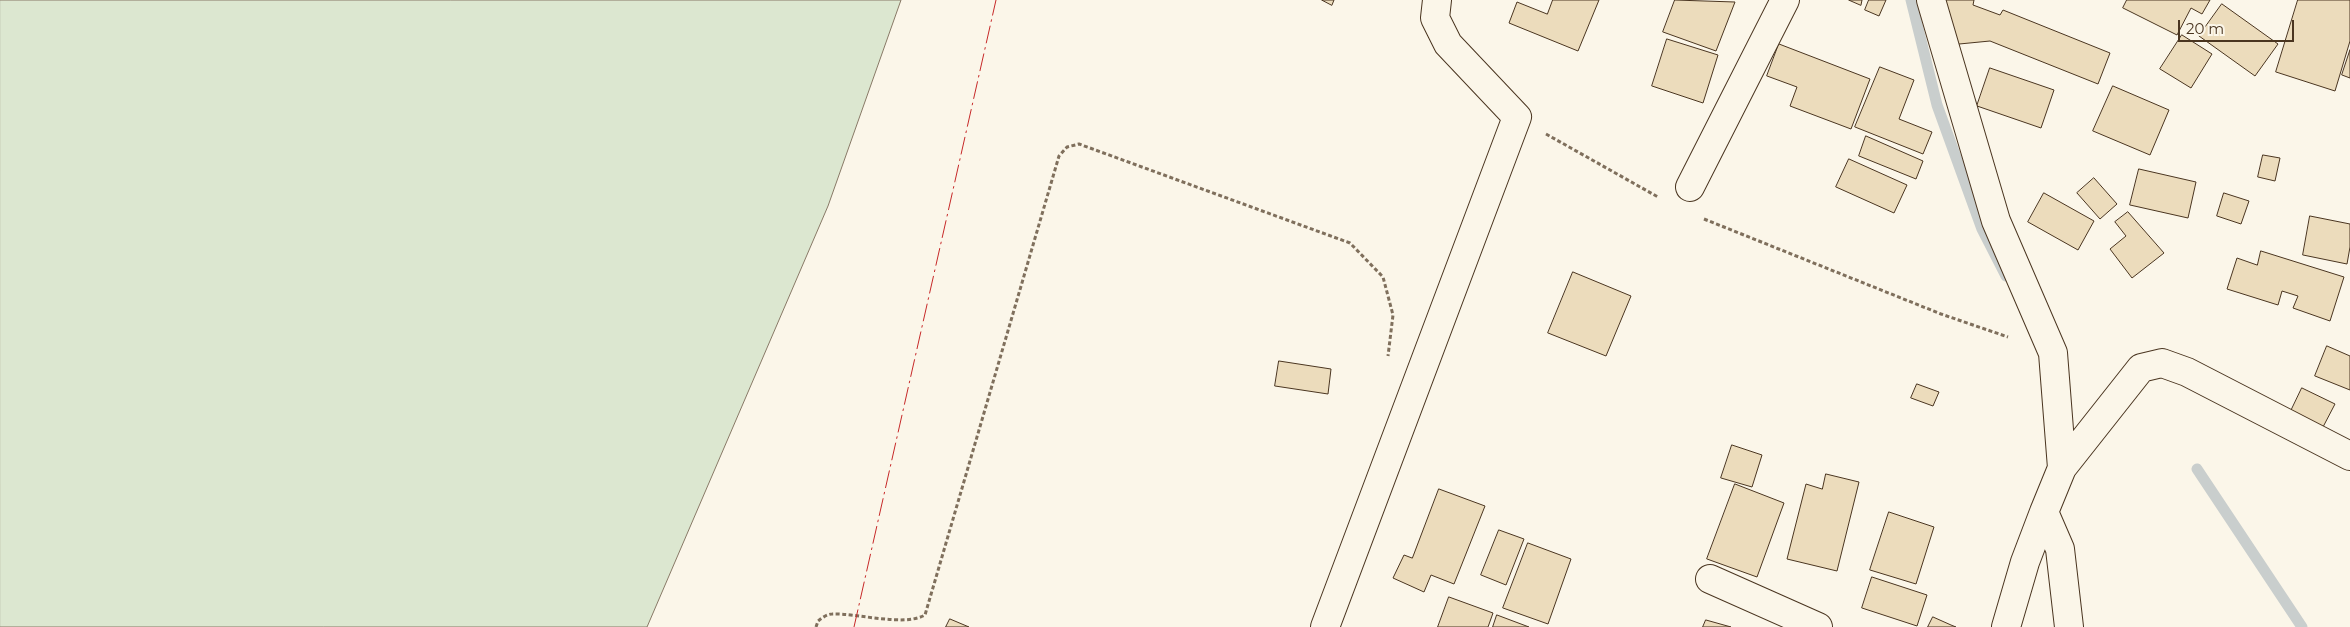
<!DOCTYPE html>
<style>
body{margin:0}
#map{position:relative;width:2350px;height:627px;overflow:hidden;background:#fbf6e9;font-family:Montserrat,sans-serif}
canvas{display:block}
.scale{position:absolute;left:2178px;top:20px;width:116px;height:22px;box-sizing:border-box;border:2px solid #4a3520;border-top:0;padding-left:6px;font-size:15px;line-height:18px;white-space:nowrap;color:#4a3520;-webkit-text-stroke:4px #fbf6e9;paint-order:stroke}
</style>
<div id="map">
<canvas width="2350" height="627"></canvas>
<div class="scale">20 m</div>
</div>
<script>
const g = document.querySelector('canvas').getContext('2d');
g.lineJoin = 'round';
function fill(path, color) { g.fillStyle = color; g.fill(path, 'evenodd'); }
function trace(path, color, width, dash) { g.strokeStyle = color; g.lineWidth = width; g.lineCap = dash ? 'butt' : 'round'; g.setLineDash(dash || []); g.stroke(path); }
const green = new Path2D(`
 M0,0h901l-73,206 -181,421h-647z`);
const stream = new Path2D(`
 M1911,0l26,105 45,124 24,47
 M2197,469l105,158`);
const building = new Path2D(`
 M1322,0h12l-2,5z
 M1553,0h46l-21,51 -69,-28 8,-21 30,12z
 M1675,0l60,2 -19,49 -53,-19z
 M1849,0h13l-1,5z
 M1869,0h17l-7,16 -14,-6z
 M1936,0h38l-1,5 27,10 3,-5 107,43 -12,31 -108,-43 -41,4z
 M2127,0h83l-8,14 -11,-6 -14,27 -54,-27z
 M2298,0h52v41l-15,50 -59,-19z
 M2222,4l56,40 -23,32 -56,-40z
 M2182,35l30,19 -21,34 -31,-19z
 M1667,39l51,16 -15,48 -51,-17z
 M1779,44l91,35 -19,50 -61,-23 7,-19 -30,-11z
 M2350,50v28l-8,-3z
 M1880,67l34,13 -15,39 33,13 -9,22 -68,-27z
 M1990,68l64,22 -13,38 -64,-22z
 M2113,86l56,24 -19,45 -57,-24z
 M1866,136l57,25 -7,18 -57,-23z
 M2263,155l17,3 -5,23 -17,-4z
 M1849,159l58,26 -13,28 -58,-26z
 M2139,169l57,13 -8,36 -58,-13z
 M2094,178l23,26 -17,15 -23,-26z
 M2044,193l50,28 -16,29 -50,-28z
 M2224,193l25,8 -8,23 -24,-8z
 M2128,212l36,41 -32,25 -22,-29 16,-13 -11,-14z
 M2310,216l40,8v23l-3,17 -44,-9z
 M2261,251l83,26 -14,44 -37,-13 5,-12 -16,-5 -4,14 -51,-16 10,-31 20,7z
 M1573,272l58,24 -25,60 -58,-23z
 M2327,346l23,10v34l-35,-14z
 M1279,361l52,8 -3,25 -53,-8z
 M1917,384l22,8 -6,14 -22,-8z
 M2302,388l33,16 -12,23 -32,-16z
 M1732,445l30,10 -10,32 -31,-9z
 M1826,474l33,8 -22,89 -50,-12 19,-75 16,5z
 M1735,484l49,19 -27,74 -50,-18z
 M1439,489l46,17 -31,78 -23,-9 -7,17 -31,-14 11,-23 8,3z
 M1889,512l45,15 -18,57 -46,-14z
 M1499,530l25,9 -18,46 -25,-10z
 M1528,543l43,16 -23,65 -45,-16z
 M1872,577l55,18 -10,31 -55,-18z
 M1449,597l44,16 -5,14h-50z
 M1497,615l32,12h-36z
 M1933,617l18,8 5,2h-28z
 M950,619l19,8h-23z
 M1706,620l25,7h-28z`);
const path = new Path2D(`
 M1546,134l112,63
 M1704,219l237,95 67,23
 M816,627l2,-6c4,-3 9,-7 14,-7 26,-1 72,13 93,1l134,-459 8,-9 12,-3 271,99 33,34 10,38 -5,41`);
const street = new Path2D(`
 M1931,0l65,221 57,132 9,115
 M1690,187l95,-187
 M1710,579l108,48
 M1325,627l192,-510 -69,-73 -13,-26 2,-18
 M2006,627l19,-65 19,-50
 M2069,627l-9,-78 -16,-37 18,-44 79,-100 21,-5 25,9 163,84`);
const power = new Path2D(`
 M854,627l142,-627`);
fill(green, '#dce7d0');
trace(green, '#887966', 1);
trace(stream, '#c9cecd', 11);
fill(building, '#ecdcbc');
trace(building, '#4a3520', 1);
trace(street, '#4a3520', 30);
trace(path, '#7f6f5c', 3, [4, 2.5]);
trace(street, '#fbf6e9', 28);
trace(power, '#c62828', 1, [18, 4, 2.5, 4]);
</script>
